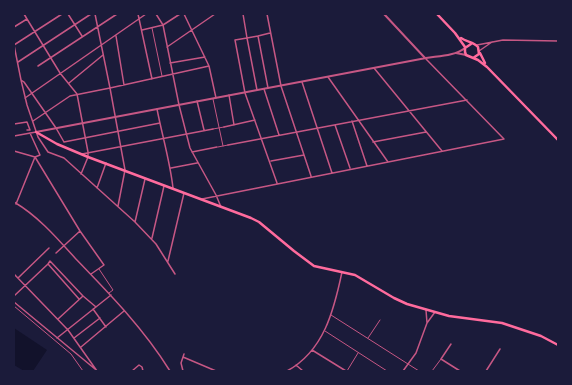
<!DOCTYPE html>
<style>
body{margin:0}
#map{position:relative;width:572px;height:385px;overflow:hidden;background:#1b1b3a;font-family:"Open Sans",sans-serif}
canvas{display:block}
.frame{position:absolute;inset:0;border:15px solid #1b1b3a;pointer-events:none}
</style>
<div id="map">
<canvas width="572" height="385"></canvas>
<div class="frame"></div>
</div>
<script>
const g = document.querySelector('canvas').getContext('2d');
g.lineJoin = 'round';
function fill(path, color) { g.fillStyle = color; g.fill(path, 'evenodd'); }
function trace(path, color, width, dash) { g.strokeStyle = color; g.lineWidth = width; g.lineCap = dash ? 'butt' : 'round'; g.setLineDash(dash || []); g.stroke(path); }
const water = new Path2D(`
 M14,328l33,22 -14,21h-9l-10,-6z`);
const service = new Path2D(`
 M99,269l14,21 -4,3`);
const pedestrian = new Path2D(`
 M152,28l10,48
 M213,99l10,47
 M213,129l11,-2
 M218,147l10,-2
 M14,306l57,48 12,17
 M331,315l88,56
 M325,331l62,40
 M368,338l12,-18
 M347,371l11,-18
 M432,371l9,-12`);
const minor = new Path2D(`
 M24,14l3,5
 M68,14l14,22
 M95,14l15,74 99,-22
 M138,14l14,65
 M156,14l7,11 16,80 11,43 26,47 5,12
 M184,14l25,52 7,32
 M243,14l4,24 -12,2 10,53 32,90
 M267,14l14,72 30,90
 M14,27l13,-8 33,54 17,21 11,58v5l-7,17
 M142,30l21,-5 17,-11
 M116,36l8,49
 M258,36l12,-3
 M14,43v2l48,-31
 M14,45l7,35 6,25 11,32 10,15 16,6 71,64 21,22 19,30
 M477,45l26,-5 55,1
 M167,47l48,-33
 M479,51l13,-9
 M426,59l78,80
 M18,62l73,-48
 M170,63l35,-6
 M38,66l79,-52
 M374,68l68,83
 M328,77l60,85
 M21,80l3,2 32,46 8,14
 M302,82l30,91
 M69,83l34,-28
 M264,89l15,46
 M257,90l-10,-52 11,-2 10,52
 M229,95l5,30
 M25,98l121,-84
 M197,101l7,29
 M157,109c5,26 13,52 16,79
 M33,121l37,-25 40,-8 15,82 -7,36
 M352,121l15,45
 M14,124l13,-2 3,8h-3
 M335,125l15,43
 M224,127l31,-7
 M14,136l22,-4
 M64,142l96,-19
 M373,142l53,-10
 M228,145l239,-45
 M14,151l21,6 45,74 24,34 -13,9
 M192,152l25,-5
 M82,154l131,-25
 M271,161l33,-6
 M171,168l26,-5
 M97,188l9,-25
 M202,199l302,-60
 M14,202c24,14 43,36 61,56 34,35 69,71 95,113
 M16,204l19,-47 5,-2 -10,-22
 M135,222l10,-43
 M152,238l12,-52
 M56,253l24,-22
 M168,261l16,-68
 M48,264l2,-3 33,35 13,11
 M48,264l31,35
 M14,274l54,56 29,41
 M18,278l31,-30
 M14,296l34,-32
 M14,302l81,67
 M93,309l13,18
 M426,310l1,13
 M58,319l25,-23
 M57,338l54,-43
 M74,338l26,-20
 M451,344l-10,15 19,12
 M81,347l43,-36
 M312,350l34,21
 M183,357l33,14
 M296,365l7,6
 M132,371l7,-6 3,2 1,4
 M183,371l-2,-8 3,-9
 M287,371c37,-20 47,-61 55,-99
 M403,371l13,-18 11,-30 8,-11
 M486,371l14,-22
 M557,371l1,-1`);
const tertiary = new Path2D(`
 M384,14l41,44
 M456,53l10,2
 M36,132l390,-74c12,-2 29,-2 39,-10`);
const secondary = new Path2D(`
 M437,14l18,19 10,14
 M461,38c6,4 13,4 17,9l1,7 -6,4
 M471,44l-6,4v4l1,3 12,5 9,7 71,73
 M480,53l5,10
 M36,132l21,12 31,13 163,61 8,4 35,29 20,15 41,9 39,23 13,6 42,12 53,7 39,13 17,9`);
fill(water, '#12122b');
trace(service, '#c65784', 1);
trace(pedestrian, '#c65784', 1);
trace(minor, '#c65784', 1.5);
trace(tertiary, '#c65784', 2);
trace(secondary, '#ff6b9d', 2.5);
</script>
